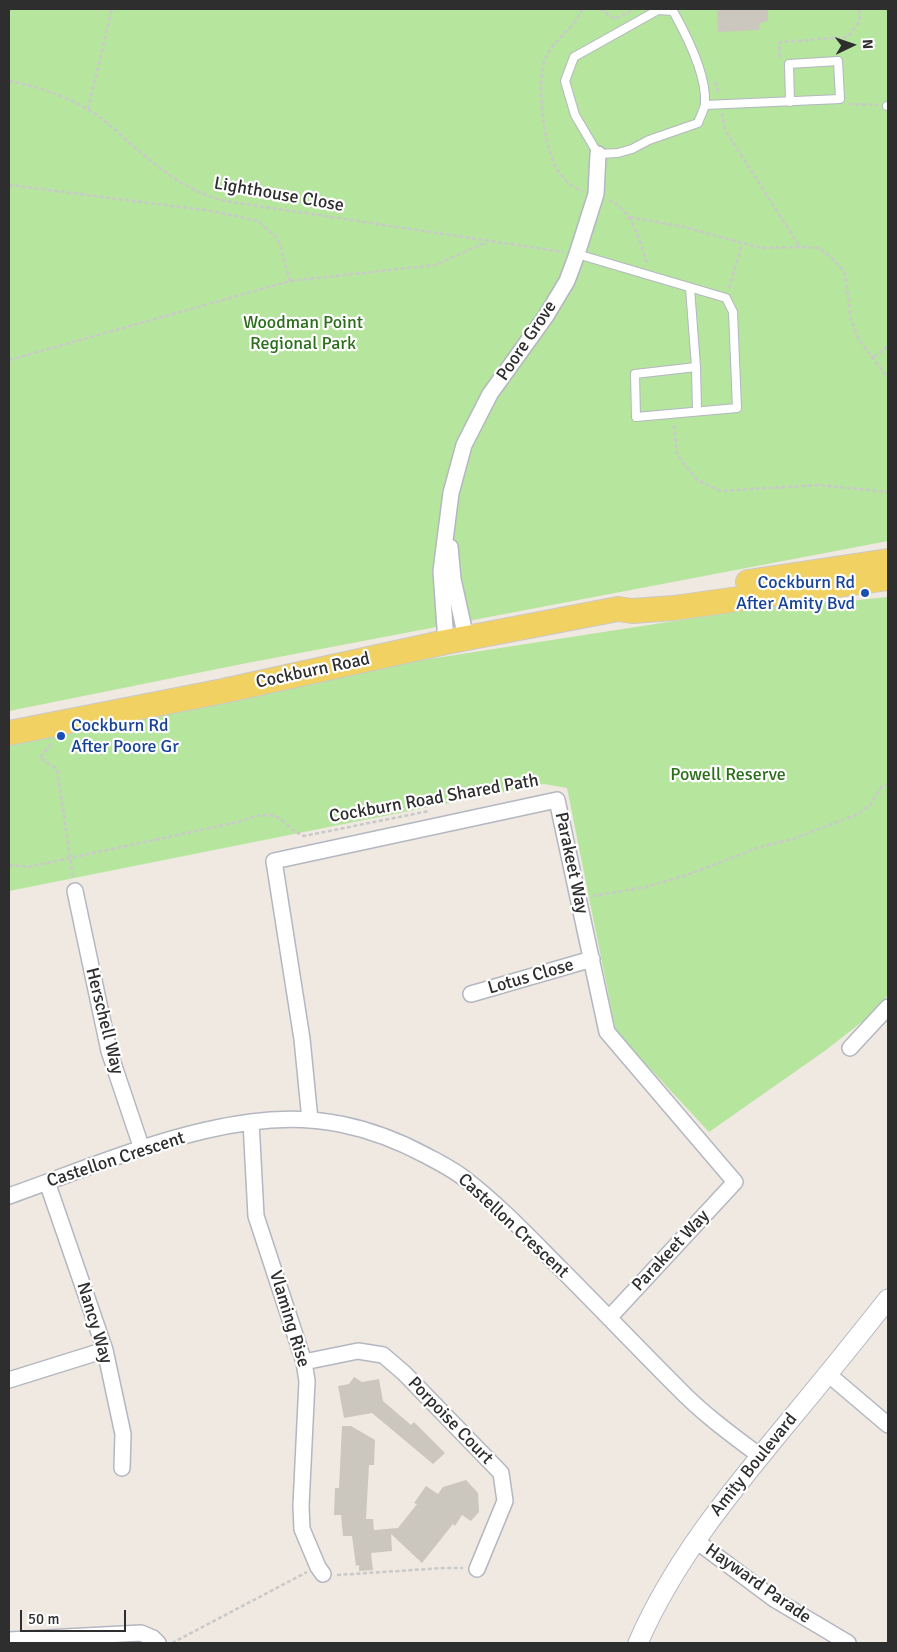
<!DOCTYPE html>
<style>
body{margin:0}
#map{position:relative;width:897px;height:1652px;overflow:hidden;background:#efe9e1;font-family:Signika,sans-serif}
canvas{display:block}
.frame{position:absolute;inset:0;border:10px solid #2e2e2e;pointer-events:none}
.north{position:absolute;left:827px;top:20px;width:50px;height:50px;-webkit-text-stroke:4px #fff;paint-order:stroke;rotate:87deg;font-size:14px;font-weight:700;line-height:20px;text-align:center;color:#2e2e2e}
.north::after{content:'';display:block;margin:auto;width:18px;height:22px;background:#2e2e2e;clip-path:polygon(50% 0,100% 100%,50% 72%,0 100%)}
.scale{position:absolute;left:20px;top:1610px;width:106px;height:22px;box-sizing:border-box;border:2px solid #2e2e2e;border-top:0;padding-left:6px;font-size:15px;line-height:18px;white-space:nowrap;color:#2e2e2e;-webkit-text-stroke:4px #fff;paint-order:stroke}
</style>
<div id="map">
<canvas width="897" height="1652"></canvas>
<div class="frame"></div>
<div class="north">N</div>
<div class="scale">50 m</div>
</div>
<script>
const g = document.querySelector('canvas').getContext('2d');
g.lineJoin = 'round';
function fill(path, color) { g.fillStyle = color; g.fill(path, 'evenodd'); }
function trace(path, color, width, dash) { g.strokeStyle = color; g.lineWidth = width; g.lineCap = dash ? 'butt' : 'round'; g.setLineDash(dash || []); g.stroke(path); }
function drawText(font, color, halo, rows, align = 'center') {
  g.font = font + ' Signika,sans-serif'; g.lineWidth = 4.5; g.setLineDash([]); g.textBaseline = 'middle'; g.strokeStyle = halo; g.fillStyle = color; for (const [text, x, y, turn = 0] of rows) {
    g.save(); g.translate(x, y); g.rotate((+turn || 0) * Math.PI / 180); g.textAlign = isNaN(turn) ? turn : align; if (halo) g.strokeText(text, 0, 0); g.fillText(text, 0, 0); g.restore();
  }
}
const green = new Path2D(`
 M9,9h879v532l-646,123 -233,47z
 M888,597v398l-16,19 -46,36 -117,82 -93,-100 -49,-244 -23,-4 -535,107v-149l388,-78 413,-64 29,2z`);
const building = new Path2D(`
 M717,9h51v12l-8,2 -1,7 -41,2z
 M354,1377l8,5 17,-3 4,22 28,24 3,-3 31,31 -12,11 -61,-51 -28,5 -6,-32 11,-2z
 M342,1426h9l24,14 -1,25h-5l-3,54h7l1,11 24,-2 19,-24 -3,-1 12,-17 12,8 5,-7 23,-7 12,13 1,19 -8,9 -9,-6 -7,11 -2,-2 -31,39 -31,-29 1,17 -21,2 2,17 -14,1v-6l-3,1 -4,-30h-9l-2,-21h-7l1,-27h4z`);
const path = new Path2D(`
 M582,9c-6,19 -28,29 -36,48 -11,22 -2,91 11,112 6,10 15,19 26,22
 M600,9l15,10 16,-8
 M780,57l-1,-13 2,-2 67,-5 12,-17 -1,-11
 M9,81c32,6 63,17 91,36 9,7 17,15 26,23 31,26 58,51 99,61l338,51
 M715,82l4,11
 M849,104l29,1
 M88,109l24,-100
 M722,113l3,17 75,117
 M9,185l203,26 46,10 20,18 12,42
 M609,200c24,10 30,41 38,63
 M630,217l54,10 77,21 39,-1 19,1 13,10 13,15 6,47 8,20 29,38
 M729,288l13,-44
 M874,357l14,-11
 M9,360l281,-79 145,-16 52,-23
 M674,425l3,30 20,25 24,11 97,-6 70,7
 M51,744l-11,14 17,11 16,108
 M9,865l19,2 210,-45c16,-5 32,-13 46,0 7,6 11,10 20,14l125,-25
 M593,896l53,-9 41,-12 73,-28 33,-8 65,-25 12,-9 11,-18 7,-3
 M337,1575l106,-7h20
 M172,1643l135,-71`);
const service = new Path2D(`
 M658,10l15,1c14,25 34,64 32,93 -1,6 -5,13 -7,19l-49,17 -17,9 -14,4 -20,1 -23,-39 -10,-34 9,-24z
 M705,105l135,-6 -2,-38 -49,3 1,38
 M887,106h1
 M577,254l149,44 7,14 4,96 -101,9 -1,-43 61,-7 -6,-79
 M696,367l1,44`);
const minor = new Path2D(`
 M450,547l3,32 13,59
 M446,642l-5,-71 10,-78 13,-48 26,-51 56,-78 21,-35 10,-27 19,-60 2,-40
 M75,891l34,160 33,98
 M471,994l121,-35
 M850,1048l38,-41
 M310,1120l-8,-81 -28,-178 283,-61 50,232 128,150 -126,136
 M251,1122l5,94 48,146 3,19 -6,125 1,23 16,38 5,7
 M47,1182l58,168 18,84 -1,34
 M9,1196c79,-28 159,-63 242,-74 64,-9 120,4 176,34 13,7 27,14 38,23 34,26 64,58 94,88 40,40 79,81 119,121 25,26 54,47 82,68
 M304,1362l54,-11 25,4 21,18 97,100 4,28 -28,68
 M828,1374l60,51
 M9,1380l96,-30
 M695,1540l79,59 74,44
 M9,1640l132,-7 12,5 5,5`);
const tertiary = new Path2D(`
 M638,1643c35,-81 91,-149 147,-217 35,-42 69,-84 103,-127`);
const primary = new Path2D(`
 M748,582l140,-21
 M9,733l214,-42 223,-49 172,-33 14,2 42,-3 214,-30`);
const markers = [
 [865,593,5,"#1a4fb4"],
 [61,736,5,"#1a4fb4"]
];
const streetNames = [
 ["Lighthouse Close",279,195,10],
 ["Poore Grove",527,341,-56],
 ["Cockburn Road",313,671,-12],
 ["Cockburn Road Shared Path",434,799,-10],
 ["Parakeet Way",571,863,78],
 ["Lotus Close",531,977,-16],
 ["Herschell Way",104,1021,76],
 ["Castellon Crescent",116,1160,-18],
 ["Castellon Crescent",513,1226,43],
 ["Parakeet Way",671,1251,-47],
 ["Vlaming Rise",289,1319,73],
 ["Nancy Way",94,1323,73],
 ["Porpoise Court",450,1421,46],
 ["Amity Boulevard",754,1465,-51],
 ["Hayward Parade",758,1584,35]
];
const parkNames = [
 ["Woodman Point",303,323],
 ["Regional Park",303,344],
 ["Powell Reserve",728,775]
];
const transitNames = [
 ["Cockburn Rd",855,583],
 ["After Amity Bvd",855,604],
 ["Cockburn Rd",71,726,"left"],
 ["After Poore Gr",71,747,"left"]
];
fill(green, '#b6e59e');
fill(building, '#cbc7bf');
trace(service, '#b4b7c1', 10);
trace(minor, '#b4b7c1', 18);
trace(tertiary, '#b4b7c1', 21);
trace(primary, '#c9c9c9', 26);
trace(path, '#c9c9c9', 2.5, [4, 2.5]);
trace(service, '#fff', 8);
trace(minor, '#fff', 15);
trace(tertiary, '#fff', 19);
trace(primary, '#f2d163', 24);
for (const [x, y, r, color] of markers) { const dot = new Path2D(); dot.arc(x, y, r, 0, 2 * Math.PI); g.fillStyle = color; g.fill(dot); trace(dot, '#fff', 2); }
drawText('18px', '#2e2e2e', '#fff', streetNames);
drawText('18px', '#2c6e1b', '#fff', parkNames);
drawText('18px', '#164399', '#fff', transitNames, 'right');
</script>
